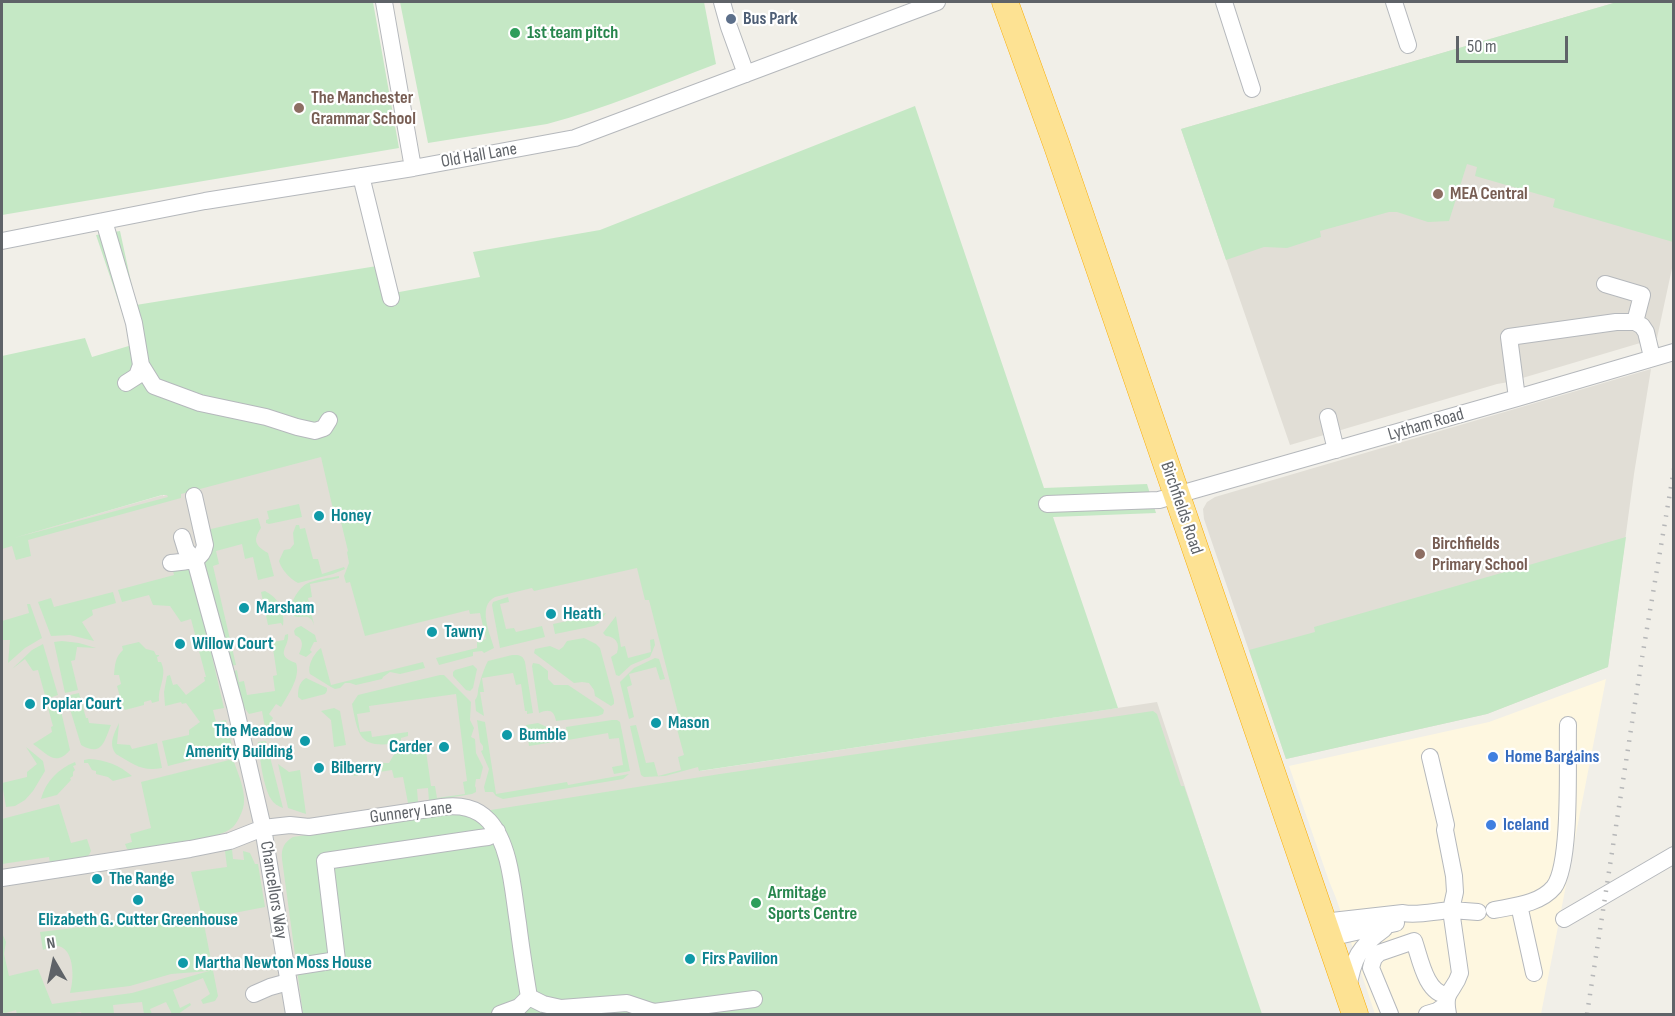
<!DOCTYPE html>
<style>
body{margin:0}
#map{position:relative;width:1675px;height:1016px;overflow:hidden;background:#f1efe8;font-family:"Sofia Sans Condensed",sans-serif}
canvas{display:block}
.frame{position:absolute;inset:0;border:3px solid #5f6368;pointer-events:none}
.north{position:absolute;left:24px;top:932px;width:60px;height:60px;-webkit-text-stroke:4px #fff;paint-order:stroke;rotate:351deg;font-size:16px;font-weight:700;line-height:24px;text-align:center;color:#5f6368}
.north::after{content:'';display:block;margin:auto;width:21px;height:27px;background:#5f6368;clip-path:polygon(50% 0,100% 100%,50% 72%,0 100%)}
.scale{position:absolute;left:1456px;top:36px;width:112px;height:27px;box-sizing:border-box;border:3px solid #5f6368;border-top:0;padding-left:8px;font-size:18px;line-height:21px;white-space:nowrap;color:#5f6368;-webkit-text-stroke:4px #fff;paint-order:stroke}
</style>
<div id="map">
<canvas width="1675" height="1016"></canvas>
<div class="frame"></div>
<div class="north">N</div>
<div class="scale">50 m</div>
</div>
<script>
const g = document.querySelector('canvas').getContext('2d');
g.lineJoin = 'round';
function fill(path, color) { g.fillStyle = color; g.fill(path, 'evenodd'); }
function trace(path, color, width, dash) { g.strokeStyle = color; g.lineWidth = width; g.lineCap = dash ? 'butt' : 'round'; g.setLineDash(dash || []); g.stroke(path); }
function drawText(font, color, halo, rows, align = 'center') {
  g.font = font + ' "Sofia Sans Condensed",sans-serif'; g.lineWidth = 4.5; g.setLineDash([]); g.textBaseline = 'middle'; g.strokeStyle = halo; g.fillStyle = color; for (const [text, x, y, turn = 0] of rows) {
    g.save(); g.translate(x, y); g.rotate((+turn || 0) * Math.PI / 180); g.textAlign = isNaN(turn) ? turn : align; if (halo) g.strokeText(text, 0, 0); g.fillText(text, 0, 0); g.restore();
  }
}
const commercial = new Path2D(`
 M1606,679l-65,335h-166l-39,-116 -7,-17 -40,-115 200,-44z`);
const education = new Path2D(`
 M1617,2h56l1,257 -17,79 -148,44 -12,2 -207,61 -109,-316z
 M1651,369l-17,105 -26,193 -121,47 -201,45 -82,-240 -1,-10 4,-7 8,-5z
 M328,446l311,112 61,213 457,-69 103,312h-1258v-473l161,-46v1l70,-23z`);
const green = new Path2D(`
 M2,2h371l26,146 -397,67z
 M400,2h304l12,62c-56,21 -112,45 -169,60l-119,19z
 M1617,2h56v240l-120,-35 2,-8 -80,-23 2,-9 -10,-3 -18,57 -21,1 -31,-10h-8l-69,19 1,6 -34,11 -23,-1 -38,13 -45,-131z
 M915,106l129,382 103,-4 9,29 -103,4 65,191 -419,63 -1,-4 -33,9 -21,1 -3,-2 -11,-49 6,-1 10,38 8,-1 4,14 23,-6 -3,-13 6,-2 -10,-37 5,-1 -30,-117h-4l-8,-32 -103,23 -2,-3 -37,9c-18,9 -5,36 -1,51l-10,5 -2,-2 -9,1v4l-34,9 -3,-7 41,-10v-6l9,-3 -6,-26 -10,1 -1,-4 -104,26 -15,-54 -4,1 -2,-7 5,-13 -2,-11 1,-1 -8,-33h-5l-14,-61 -140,37v4l-153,42 3,16 -15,4 -4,-14 -10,3v-193l83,-18 7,19 40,-12 -11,-36 -25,-74 24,-4 16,74 241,-39 17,27 86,-16 -7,-25 127,-22zM162,495h5l1,2 -154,41z
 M299,504l3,13 -33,7 -3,-1v-3l3,-1 -2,-8z
 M258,518l3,10c-9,13 -5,18 7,25l6,23 -16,4 -5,-23 -8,2 -3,-15 -26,7 3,13 -6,2 23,99 -6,1 -26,-107 3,-28 4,-2z
 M296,525h3l1,4 5,-1 8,31h5l4,15 22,-7 1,2 -12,5 -35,9c-8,-4 -17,-14 -19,-22l5,-11 6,-1 4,-5 -1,-11z
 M1626,537l-18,130 -121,47 -201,45 -37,-109 66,-18 -1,-5z
 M189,568l20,75 -11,3 -7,-27 -10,3 -11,-16 -17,-1 -4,-10 -27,7 -4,-12 56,-15 -1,-4z
 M339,576v2l-29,6 2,13 -4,1 6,27 -2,-5 -4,-3c-5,-1 -10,1 -14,-1 -9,-8 5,-28 12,-32 10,-5 23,-6 33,-8z
 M265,591c14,7 20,20 18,35l-2,-3 -13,2 -7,-33z
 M113,592l3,11 -24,7 1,5 -11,7 12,19 -24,-6 -19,1 -13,-34 13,-4 3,9z
 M508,597l1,5 -9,2 6,25 8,-1 2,4 26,-6 3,11 -45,11 -8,-43 1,-3z
 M27,604h3l12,34 -17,10 -17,15 2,-23h-8v-19l27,-8z
 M606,613l-7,10 -5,3 -39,8 -2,-10z
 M616,616l5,31 4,-1 3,12 23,-6 -1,-12 4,-1 1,6 -5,12 -19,8 -12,11 -3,-1 -5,-18 6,-4c3,-10 -1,-16 -11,-17l-3,-3z
 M301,626l14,9 2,7h-3l-4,8 2,2 -6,5 -7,-3c4,-8 5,-15 -4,-19l-1,-4 2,-3z
 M288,634c2,13 -15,21 8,29 5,14 -8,32 -15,44l-5,-3 -7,10 4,4 -4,7 -4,3 -3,-17 -13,3 -6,-8 -11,-34 5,-2 2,12 5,-1 3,14 28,-4 -2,-15 4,-1 -5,-33 12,-2 1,-5z
 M584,638l12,6 4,4 14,52v4l-3,2 -16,-10 -1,-6 -5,-7 -7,-1 -8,1 -40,-30 1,-4 15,-3 9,4 4,-3 4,-6z
 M62,641l17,2 17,5 -19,-1 -2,13 -4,1 7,29 -13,3 -11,-51z
 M139,642l7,7 8,2 2,4h3v1l-2,1 1,5h3c2,5 3,8 2,14 -1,9 -5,15 -4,25l-7,2 -1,-3 -7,2v3l-19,5 -2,-2 -6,-22 4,-2 -2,-9h-5c1,-10 1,-18 9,-25l-1,-4z
 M43,644l15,51 -12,4 -8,-29 -5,1 -8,-12 -13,10 20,-19z
 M210,648l14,60 -11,2 3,12 10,-2 6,26 -2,4 -62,16 -6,-25 27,-6v-5l11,-8 -14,-19 -4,1 -1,-2 -16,4 -1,-14 3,-16 3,-1 3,10 4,-1 9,11 19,-14 -1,-4h2l-7,-26z
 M321,648l10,37 92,-23 2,6 -25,6 -10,-2 -7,5 -1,2 -26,6 -6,-2h-5l-5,5 -5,1 -4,-2 -21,-13c-3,-8 4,-21 11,-26z
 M512,655c7,0 11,0 13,7l8,51 -6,1v-3h-2l-4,-27 -5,1 -3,-12 -31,5 2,14h-4l4,24 -8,-5 -1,-11c4,-5 2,-8 4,-14 2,-8 5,-18 9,-25z
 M655,658l4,1 6,20 -5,1 -4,-13 -27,7 3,11 -5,2 7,30 -5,2 -9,-37 14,-14z
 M533,663l6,1 9,7v8l6,6h14l33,22 3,3 -1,4 -5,2 -42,5c-2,-11 -7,-12 -17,-8l-7,-47z
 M473,665l4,4 -4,19 -3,3 -4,-1 -13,-14v-4l2,-2z
 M440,675h4l27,27 -1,18 4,8 -3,9 4,2 1,14 7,14 -3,12h-4l-1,7 1,2v4l-4,2 -43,7 -1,-13 -11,1 1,13 -10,1 -5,-26 -9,1 -2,-8 -38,6 -2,-8 5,-4 17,-3 3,2h12l7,-12 19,-1 1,3 10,-2 5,35h4l2,12 28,-4 -2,-12 4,-1 -11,-87 -87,12 1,6 -13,2 3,18 11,-1 1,6 36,-5v4l-7,2v5c-40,5 -42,-2 -49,-39l6,-9z
 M306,678l21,10v3l-2,3 -23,6 -4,-3c0,-8 1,-15 8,-19z
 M79,693l7,25h2l1,5 22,2c-7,17 -9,32 -30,20l-15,-49z
 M58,698l12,52c-14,17 -23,4 -37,-6l19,-12 -1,-5 2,-1 -7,-25z
 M334,708l6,3 6,34 -12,2 -3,-27 -10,-9z
 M1153,711l4,3 24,72h3l78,228h-959l-21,-155c-1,-10 2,-17 11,-22l138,-21 28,-1 261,-41z
 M477,720l8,2 11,72 71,-12 1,3 61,-11 -6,5 -120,20 -7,-3 -3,-4h-8l-1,-5 5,-18 -8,-18 2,-1v-4l-3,-4z
 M612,720h5l3,2 10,49 -16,3 -2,-7 11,-2 -4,-27 -10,1 -1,-6 -40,7 -2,-13z
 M119,723l-2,21 13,1 2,4 25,-6 5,25c-20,4 -29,-4 -46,-14 -8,-10 -2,-20 3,-31z
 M538,723l9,4 11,1 2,13 -31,5 -3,-21z
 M266,741l17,67c-5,-2 -9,-4 -12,-9 -8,-13 -11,-41 -13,-57z
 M26,747l17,14 2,10 -12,20 -8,9 -10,6 -9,1 -4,-24 25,-6v-5l10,-8z
 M89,759c17,1 30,6 43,17l-19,5 -5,-4 -12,-3v-3l-4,-1 -4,-7h-4v-3z
 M229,760l5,2c4,11 11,28 10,40 0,7 -6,20 -11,25 -15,14 -82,20 -104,23l-2,-1 -2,-5 7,-2 -2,-8 21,-6 -10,-46z
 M75,762l1,3 -3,1 2,4 -2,2v4l-3,2 1,2 -14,15 -16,4c5,-18 17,-30 34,-37z
 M278,764l11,8 11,-2 6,44 -18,-6z
 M59,804l12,39 16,-4 4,12 -2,4 -4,3 -35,5 -1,-6 -47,7v-45z
 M232,849l1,10 11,1 -1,-9 7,2 5,11h3l7,43 -62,12 14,72 1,5 -3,5 -12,3 -2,-4 9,-6 -7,-16 -30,12 7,18 10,-5 1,2 -13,9h-6l-6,-12 -16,7 2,5h-8l-2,-12 -29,3 1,9h-32l-1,-2 -15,2h-49l-1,-4 -14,4v-81l4,9 -2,12 5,22 29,-7 14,35 80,-11 77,-22 -38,3 -41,12 -60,7c6,-20 3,-60 -27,-43l-3,-18 161,-19 -10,-41 36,-5 -2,-16z`);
const minor = new Path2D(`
 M384,2l29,166
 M722,2l7,25 17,47
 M1224,2l28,87
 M1394,2l14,43
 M361,176l30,122
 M104,221l30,102 7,42 13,21 46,17 66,14 31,10 18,4 9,-3 5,-8
 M2,241l203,-40 208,-33 162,-30 362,-136
 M1605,284l37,11 -7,27
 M126,383l11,-7 4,-11
 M1517,398l-8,-61 107,-15h19l7,4 4,6 6,25
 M1328,417l8,33
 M1047,504l112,-4 358,-102 157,-46
 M182,537l4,13 9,10 40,146 28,122 31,186
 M171,563c15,-2 31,0 34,-18l-11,-49
 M1430,757l16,68 -1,5 9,46 1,16 -4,18 27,2
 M2,878l188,-29 40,-8 33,-13 27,-3 19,2 133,-20c18,-2 34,0 47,14 22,24 24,72 29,102 3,25 7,50 11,74
 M1519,905l15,68
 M1494,910c20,-4 46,-6 60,-23 18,-24 13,-128 14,-162
 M1564,919l110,-64
 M1323,922l80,-9c15,3 32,-2 48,-3l9,63c-6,20 -17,16 -12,41
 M1329,938l67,-15
 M286,968l51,-8 -12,-99 155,-23 8,-1 9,-6
 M1348,989c5,-31 11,-42 36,-60
 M254,994l16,-7 18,-5
 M529,997l14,7 18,4 66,-5 27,9 100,-13
 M500,1014l19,-7 10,-10
 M1390,1014l-19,-46 1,-4 2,-6 5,-5 35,-12c6,17 12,53 33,54
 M1427,1014l10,-3 9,-6`);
const highway = new Path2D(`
 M1005,2l52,144 298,868`);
const rail = new Path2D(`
 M1587,1014l55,-356 32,-189`);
const markers = [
 [731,19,6,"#5c6f8a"],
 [515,33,6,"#2e9e5b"],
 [299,108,6,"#8d6e63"],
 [1438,194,6,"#8d6e63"],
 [319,516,6,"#0f9aa8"],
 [1420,554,6,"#8d6e63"],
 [244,608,6,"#0f9aa8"],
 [551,614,6,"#0f9aa8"],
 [432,632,6,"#0f9aa8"],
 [180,644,6,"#0f9aa8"],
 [30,704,6,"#0f9aa8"],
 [656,723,6,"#0f9aa8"],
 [507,735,6,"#0f9aa8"],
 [305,741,6,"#0f9aa8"],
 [444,747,6,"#0f9aa8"],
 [1493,757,6,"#3f7fe0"],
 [319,768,6,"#0f9aa8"],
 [1491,825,6,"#3f7fe0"],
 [97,879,6,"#0f9aa8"],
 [138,900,6,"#0f9aa8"],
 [756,903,6,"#2e9e5b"],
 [690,959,6,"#0f9aa8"],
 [183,963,6,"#0f9aa8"]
];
const serviceNames = [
 ["Bus Park",743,19]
];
const leisureNames = [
 ["1st team pitch",527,33],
 ["Armitage",768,893],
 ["Sports Centre",768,914]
];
const educationNames = [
 ["The Manchester",311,98],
 ["Grammar School",311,119],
 ["MEA Central",1450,194],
 ["Birchfields",1432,544],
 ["Primary School",1432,565]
];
const streetNames = [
 ["Old Hall Lane",479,156,-10],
 ["Lytham Road",1426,425,-16],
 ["Birchfields Road",1181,508,71],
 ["Gunnery Lane",411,813,-7],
 ["Chancellors Way",273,890,81]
];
const cultureNames = [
 ["Honey",331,516],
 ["Marsham",256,608],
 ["Heath",563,614],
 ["Tawny",444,632],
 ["Willow Court",192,644],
 ["Poplar Court",42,704],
 ["Mason",668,723],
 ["The Meadow",293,731,"right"],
 ["Amenity Building",293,752,"right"],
 ["Bumble",519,735],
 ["Carder",432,747,"right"],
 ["Bilberry",331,768],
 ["The Range",109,879],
 ["Elizabeth G. Cutter Greenhouse",138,920,"center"],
 ["Firs Pavilion",702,959],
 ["Martha Newton Moss House",195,963]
];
const shopNames = [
 ["Home Bargains",1505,757],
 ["Iceland",1503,825]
];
fill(commercial, '#fef7e0');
fill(education, '#e1ded6');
fill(green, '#c5e8c5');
trace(minor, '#b5b8bc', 18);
trace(highway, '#f9ab00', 27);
trace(minor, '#fff', 16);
trace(highway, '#fde293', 26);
trace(rail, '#b6b7b8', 4.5, [1.5, 8]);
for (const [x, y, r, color] of markers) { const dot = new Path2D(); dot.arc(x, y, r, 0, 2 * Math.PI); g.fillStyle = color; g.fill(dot); trace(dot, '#fff', 2); }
drawText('bold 18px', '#4e5e75', '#fff', serviceNames, 'left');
drawText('bold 18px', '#27864d', '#fff', leisureNames, 'left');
drawText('bold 18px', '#785e54', '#fff', educationNames, 'left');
drawText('18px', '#5f6368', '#fff', streetNames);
drawText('bold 18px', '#0d838f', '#fff', cultureNames, 'left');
drawText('bold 18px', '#366cbe', '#fff', shopNames, 'left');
</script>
